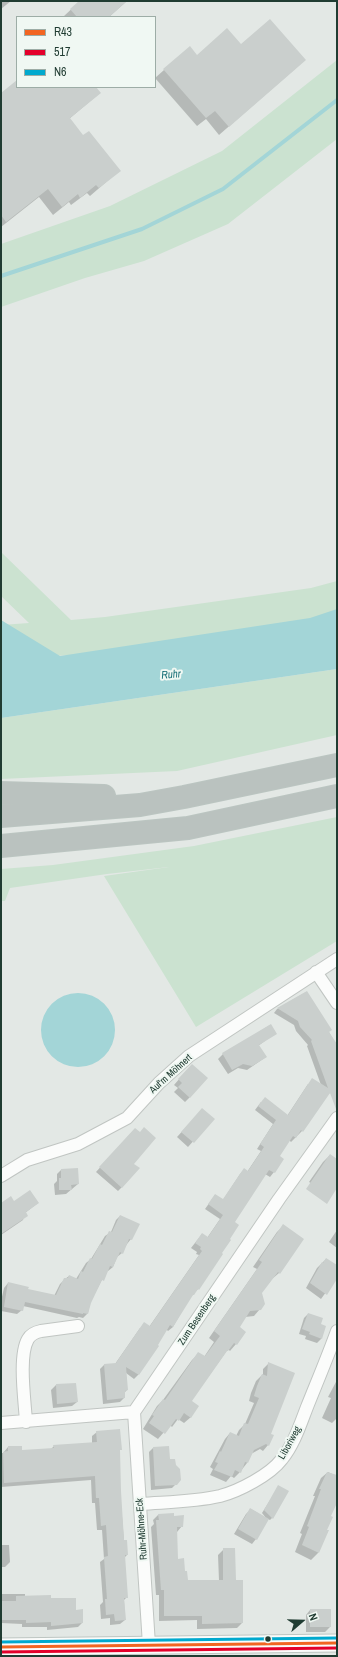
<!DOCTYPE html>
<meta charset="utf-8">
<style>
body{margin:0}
#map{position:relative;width:338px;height:1657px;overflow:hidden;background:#e3e8e5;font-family:"Archivo Narrow",sans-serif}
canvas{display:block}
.frame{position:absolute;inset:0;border:2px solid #203c32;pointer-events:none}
.legend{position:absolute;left:16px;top:16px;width:140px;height:72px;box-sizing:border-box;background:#f0f8f3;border:1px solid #9dada6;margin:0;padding:5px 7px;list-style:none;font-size:12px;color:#203c32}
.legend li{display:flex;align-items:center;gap:8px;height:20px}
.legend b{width:20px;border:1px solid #9dada6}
.north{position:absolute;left:282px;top:1601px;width:40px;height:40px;-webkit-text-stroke:3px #f0f8f3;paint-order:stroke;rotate:70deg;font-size:11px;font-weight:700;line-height:16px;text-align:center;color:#203c32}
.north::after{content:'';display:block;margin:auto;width:14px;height:18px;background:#203c32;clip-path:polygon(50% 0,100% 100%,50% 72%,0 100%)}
</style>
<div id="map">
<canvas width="338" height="1657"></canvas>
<div class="frame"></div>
<ul class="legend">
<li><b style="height:5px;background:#f26522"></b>R43</li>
<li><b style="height:5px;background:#e4002b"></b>517</li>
<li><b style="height:5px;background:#00a9ce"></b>N6</li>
</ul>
<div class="north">N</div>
</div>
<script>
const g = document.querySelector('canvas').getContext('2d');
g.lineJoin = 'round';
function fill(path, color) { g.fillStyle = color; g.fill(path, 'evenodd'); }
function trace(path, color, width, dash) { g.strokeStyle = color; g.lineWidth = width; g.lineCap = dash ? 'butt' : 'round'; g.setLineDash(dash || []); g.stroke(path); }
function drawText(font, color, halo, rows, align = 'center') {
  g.font = font + ' "Archivo Narrow",sans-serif'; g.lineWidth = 4; g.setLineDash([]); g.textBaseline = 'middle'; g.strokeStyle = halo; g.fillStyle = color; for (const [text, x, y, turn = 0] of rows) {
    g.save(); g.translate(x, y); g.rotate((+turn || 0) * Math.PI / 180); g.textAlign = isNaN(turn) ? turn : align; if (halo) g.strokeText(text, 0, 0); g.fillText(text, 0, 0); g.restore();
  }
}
const green = new Path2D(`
 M337,60v79l-109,85 -84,37 -59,17 -84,29v-63l109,-38 112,-55z
 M1,552l70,68 34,-3 206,-29 26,-7v38l-229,34 -107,6v-34l28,-2 -28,-27z
 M337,669v66l-160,36 -176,8v-61z
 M337,817v124l-141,86 -92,-151 65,-9 -62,7 -97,14 -5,13h-4v-32l52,-4 141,-19z`);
const water = new Path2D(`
 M337,609v60l-336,49v-98l59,36 250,-38z
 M41 1030a37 37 0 1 1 74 0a37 37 0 1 1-74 0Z`);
const shadow = new Path2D(`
 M1,1h10l-10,8z
 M80,1h47l-18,16h-46z
 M241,46l55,22 -77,67 -13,-16 -9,7 -42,-48 9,-8 33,-14z
 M17,82v5h78l5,6 -31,26 14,18 36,34 -29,25 -3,-3 -16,12 -2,-3 -16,13 -14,-18 -38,30v-133z
 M306,992l31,54v42l-10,7 -25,36 -11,11 -2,-2 -11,17 4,2 -8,13 -4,5 -5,-3 -32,48 -35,67 -9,10 -16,28 -5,4 -2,-2 -9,17 -19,29 -4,4 -8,-6 1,17 -3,3v5l-4,4 -17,2 -3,-35 4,-4 11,-1 25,-36 9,-1 50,-72 -3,-1 1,-2 -6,-4 11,-14 5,4 13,-19 -15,-10 10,-14 8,5 17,-26 4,-4 3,2 14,-21 -4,-2 16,-25 -18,-14 6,-8 26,14 21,-32 13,1 -14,-39 1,-1 -12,-14 -2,-6 -20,-12 3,-4z
 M270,1025l6,8 -18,13 8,11 -19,13 -9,-2 -10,6 -10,-15 5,-5z
 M187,1070l3,27 -5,5 -11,-10 4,-4 -4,-3z
 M198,1114l15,5 -25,28 -11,-10z
 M132,1132l1,33 -11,22 -4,4 -22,-19z
 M330,1155l7,5v26l-7,8 -21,-12 14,-20z
 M61,1170l17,14 -12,10 -11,1 -1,-11 3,-3v-7z
 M14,1202l24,1 -13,10 -2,7 -22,15v-30z
 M120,1216l11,23 -4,5 -5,9 -5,4 -4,10 -5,4 -1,-1 -17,33 -2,10 -5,5 -4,-1 -2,1 -54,-12 -1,4 -5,4 -16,-3v-10l3,-13 4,-5 19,7 27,6 6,-12 5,-5 4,-3 7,3 10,-16 5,-4 14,-23 6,-4 5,-12z
 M283,1226l19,14 -23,33 -7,6 -11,14 -1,16 -6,7 -9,1 -7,11 -2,16 -6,7 -2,-2 -37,52v16l-7,6 -6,-4 -6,8 -2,-2 -12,14 -15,-10 14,-23 6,-6 29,-40 7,-7 5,4 10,-15 -5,-4 48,-69 -4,-2 24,-35z
 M337,1230v18l-8,-6z
 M326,1259l11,7v11l-16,22 -15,-11 11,-20z
 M308,1314l12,11 5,2 -4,12 -4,4 -12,-4 1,-3 -7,-2 5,-16z
 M269,1363l1,71 -2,11 -5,6 -3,-2 -9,5 -4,9 -7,9 -6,6 -3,-2 -5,6 -16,-7 3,-6 -3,-2 15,-28 5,-6 6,3 3,-6 6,-6 9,-21 -5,-2 2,-8 5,-12 7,-7v-5z
 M337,1380v38l-5,5 -10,-5 9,-20 -3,-1z
 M56,1385l21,17 -5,4 -19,2 -2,-18z
 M97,1432l23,18v41l4,50 3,14 -3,3 3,39 -3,3 1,20 -5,4 -10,1v-7l-9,1 -1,-14 3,-3 -3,-40 4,-3 -2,-29h-5l-2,-27h-3l-1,-23 -90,7v-34h2l5,-6 13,4 30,-2 3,-3 38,-3v-7z
 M153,1448l16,12 7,24 -4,4 -21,2 -2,-38z
 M328,1472l9,4v24l-7,16 -4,14 2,1 -10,22 -7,7 -16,-8 7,-18 -2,-1 15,-37h-2l8,-18z
 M277,1489l11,2 -16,27 -2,2 -2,-1 -12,20 -4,5 -18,-10 12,-20 5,-5 15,9 -4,-5z
 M158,1515l15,2 9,9 -5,6v28l7,12 3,9h32l-1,-26 6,-6 11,32h7v42l-5,5 -40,1v-9l-38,1v-26h-3l-5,-68 3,-3 -1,-4z
 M1,1545h8l1,17 -5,5h-4z
 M1,1594h24v3l25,2 25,12 7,12 -4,4 -31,3v-3h-25v-3l-21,-1z
 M310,1610l20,17 -5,5h-19v-17z`);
const stream = new Path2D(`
 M1,276l141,-47 81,-40 114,-89`);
const building = new Path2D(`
 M79,1h48l-18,16h-32l-7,-8z
 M270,19l36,41 -77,67 -14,-16 -9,7 -43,-49 27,-23 7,9 30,-27 14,16z
 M17,80v7h79l5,6 -31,25 13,17 6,-4 32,40 -22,17 -3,-3 -16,13 -2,-4 -16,13 -14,-18 -42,33 -5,-7v-122z
 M307,991l25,39 -3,2 8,12v65h-1l-6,-16 -27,39 -2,-2 -5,8 -3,-2 -13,20 4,3 -9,14 -6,-3 -34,52 4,3 -9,14 1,1 -9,13 1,1 -24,36 -1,-1 -4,6h-1l-20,32 -3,-2 -12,20 1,1 -20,29 -13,-8 2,23 -3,1v7l-18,2 -3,-36 12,-1 28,-41 6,4 52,-75 -2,-2 1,-2 -6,-4 7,-10 6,4 15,-22 -15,-11 7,-10 8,5 21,-31 4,3 16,-24 -4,-3 16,-24 -18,-14 7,-9 23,18 24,-37 16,10 -17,-47 1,-1 -12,-13 -2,-6 -21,-13z
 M271,1024l6,10 -18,11 8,12 -15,9 -9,-2 -11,6 -10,-17z
 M192,1064l16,14 -18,20 -12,-11 4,-4 -4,-4z
 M202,1108l13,11 -21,24 -13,-11z
 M144,1127l12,11 -22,26 6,4 -18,20 -23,-21 36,-39 5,4z
 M330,1154l7,5v29l-10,16 -21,-15z
 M78,1168l1,16 -8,1 1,5h-13v-12h2v-9z
 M30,1190l9,13 -13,9 2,4 -27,18v-31l10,-7 3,5z
 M120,1215l20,9 -8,16 -3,-1 -6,15 -3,-2 -7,15 -3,-1 -6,15 -2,-1 -11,23 -3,11 -5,-1v1l-58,-12 -2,9 -19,-4 4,-25 21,5 -1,2 28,6 8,-17h4l1,-3 9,4 3,-8 2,1 7,-14 2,1 8,-15 2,1 7,-14 3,1z
 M283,1224l21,15 -24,35 -2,-2 -16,21 3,11 -4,6 -11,1 -10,16 6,5 -9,13 -3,-2 -6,8h-1l-35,50 7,5 -8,12 -7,-5 -5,8 -3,-2 -11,15 -16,-11 5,-7 -2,-1 11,-16 2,1 7,-10 26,-38 7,4 15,-20 -6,-5 48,-69 -3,-2z
 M326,1258l11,7v14l-10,16 -17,-12 12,-21 1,1z
 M308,1313l15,5 -2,6 5,2 -4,13 -13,-5 1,-2 -8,-3z
 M268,1362l27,11 -24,61 3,1 -5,11 -3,-2 -12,6 -6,13 -3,-1 -4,11 -6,-3 -3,7 -18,-7 4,-7 -3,-1 5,-11 1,1 9,-20 9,4 5,-13 4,1 11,-26 -5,-2 3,-10 5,-12 5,2z
 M76,1383l2,19 -21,2 -1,-20z
 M120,1429l2,21h-2l1,41 3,49h3l1,15h-3l3,43h-4l2,22 -11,1 -1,-7 -8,1 -1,-16h2l-3,-42 4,-1 -2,-31 -5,1 -2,-28h-3l-1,-22 -91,7 -1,-31 5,-1v-5h14v4l32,-2 -1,-3 44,-3 -1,-11z
 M169,1446l1,13h5l1,6 4,4 1,11 -4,5 -22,1 -2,-39z
 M327,1472l10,3v28l-6,13 2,1 -6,13h2l-10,23 -17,-8 7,-18 -2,-1 14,-37h-2z
 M278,1485l11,6 -16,28 -9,-9z
 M250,1508l19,11 -12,21 -19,-11z
 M174,1513v3l10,-1 -1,12h-6l1,32 6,-1 1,13h2l1,9h35v-32h12l1,32h7v43l-41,1v-8h-38v-26h-3l-5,-70h3l-1,-6z
 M51,1595v3h25v12l7,-1v14l-32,3v-4l-25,1v-3h-25v-19h15v-5z
 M310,1609h21v18h-21z`);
const minor = new Path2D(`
 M316,972l21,31
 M1,1176l26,-16 51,-16 49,-26 32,-35 30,-27 148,-97
 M134,1412l145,-213 58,-81
 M134,1412l15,233
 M26,1422c-1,-20 -8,-66 2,-83 3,-5 8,-7 13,-8l37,-5
 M1,1423l133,-11
 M141,1504c26,-2 53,-2 79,-8 19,-5 50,-21 62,-37 12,-15 18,-34 25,-52 10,-25 21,-51 30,-76`);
const secondary = new Path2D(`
 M1,1647l336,-4`);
const motorway = new Path2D(`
 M1,793l103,3
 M1,816l139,-11 44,-8 153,-32
 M1,846l187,-18 149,-32`);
const bus1 = new Path2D(`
 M1,1647l336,-4`);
const bus2 = new Path2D(`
 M1,1652l336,-4`);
const bus3 = new Path2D(`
 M1,1642l336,-4`);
const markers = [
 [268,1639,3.5,"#203c32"]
];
const streetNames = [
 ["Auf'm Möhnert",171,1074,-42],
 ["Zum Besenberg",197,1320,-56],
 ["Liboriweg",290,1443,-61],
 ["Ruhr-Möhne-Eck",142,1529,-94]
];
const waterNames = [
 ["Ruhr",171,675,-4]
];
fill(green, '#cbe2d0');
fill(water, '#a3d5d7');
fill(shadow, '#0003');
trace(stream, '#a3d5d7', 4);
fill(building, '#cacfcd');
trace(minor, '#c0c5c2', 14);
trace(secondary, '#bec6c2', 19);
trace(motorway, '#bbc5c1', 24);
trace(minor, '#fbfcfb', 12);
trace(secondary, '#fbfcfb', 17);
trace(motorway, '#bac2bf', 22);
trace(bus1, '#f26522', 3);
trace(bus2, '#e4002b', 3);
trace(bus3, '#00a9ce', 3);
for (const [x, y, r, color] of markers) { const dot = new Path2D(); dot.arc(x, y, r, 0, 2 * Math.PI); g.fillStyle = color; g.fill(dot); trace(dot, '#f0f8f3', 1.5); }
drawText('10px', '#203c32', '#f0f8f3', streetNames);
drawText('italic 11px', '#1a7178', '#f0f8f3', waterNames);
</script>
